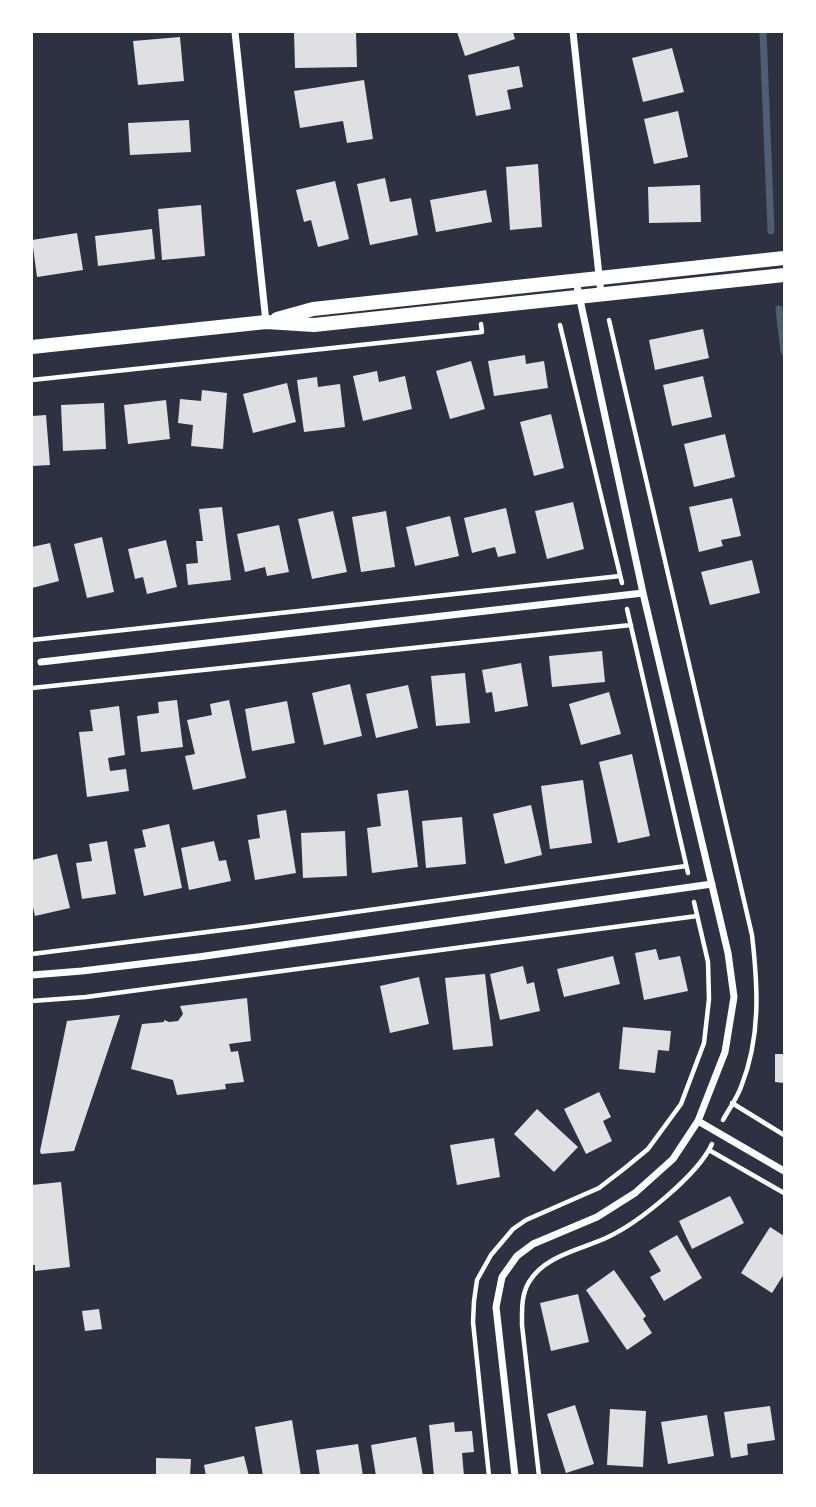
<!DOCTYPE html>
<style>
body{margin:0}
#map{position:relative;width:816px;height:1507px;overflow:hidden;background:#2d3142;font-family:Montserrat,sans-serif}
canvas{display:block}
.frame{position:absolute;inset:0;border:33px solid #fff;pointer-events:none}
</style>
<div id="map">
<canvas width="816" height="1507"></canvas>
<div class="frame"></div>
</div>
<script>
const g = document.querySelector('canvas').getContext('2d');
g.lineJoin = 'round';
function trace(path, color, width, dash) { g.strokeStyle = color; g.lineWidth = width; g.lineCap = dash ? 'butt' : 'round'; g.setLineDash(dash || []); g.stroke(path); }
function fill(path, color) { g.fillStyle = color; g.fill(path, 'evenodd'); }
const stream = new Path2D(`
 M763,32l8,199
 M779,309l5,42`);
const building = new Path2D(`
 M294,32h62l1,35 -62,1z
 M457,32h56l2,7 -50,17z
 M180,37l4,44 -46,4 -5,-44z
 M672,48l12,44 -41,10 -11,-44z
 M519,66l4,21 -16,3 4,19 -35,7 -8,-41z
 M364,80l9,59 -26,4 -4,-22 -43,7 -6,-37z
 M678,111l10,46 -34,7 -10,-45z
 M189,120l2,32 -61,3 -2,-32z
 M538,164l4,63 -32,3 -4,-63z
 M385,178l5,24 21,-4 7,37 -48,10 -13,-61z
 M335,181l14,58 -31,8 -7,-27 -7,2 -8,-32z
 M700,185l1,37 -52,1 -1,-36z
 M486,190l6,32 -56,10 -6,-32z
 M201,205l4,51 -43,4 -4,-51z
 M152,229l3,30 -57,7 -3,-30z
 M77,233l6,37 -46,7 -5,-37z
 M703,329l6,29 -54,12 -6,-30z
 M525,355l1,9 18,-3 4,27 -54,8 -6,-35z
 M471,361l14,48 -35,10 -14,-48z
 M377,371l2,11 26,-6 7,33 -49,12 -10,-45z
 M703,376l9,41 -40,9 -9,-41z
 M317,377l1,10 22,-3 5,43 -41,5 -7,-52z
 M287,383l9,39 -43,11 -10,-39z
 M202,390l25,3 -4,56 -32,-3 2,-21 -15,-2 2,-24 21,2z
 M166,400l4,39 -42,5 -4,-39z
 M104,403l2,46 -43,2 -2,-46z
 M551,414l13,54 -30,8 -14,-54z
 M46,415l4,50 -18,1v-50z
 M725,434l10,43 -41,10 -10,-43z
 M732,498l9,38 -20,4 2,6 -24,6 -10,-45z
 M573,502l11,47 -37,10 -12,-48z
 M222,507l9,73 -43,5 -2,-21 12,-1 -2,-22h7l-4,-32z
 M506,508l10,45 -18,4 -3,-10 -23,6 -8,-35z
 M333,511l14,61 -35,7 -14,-60z
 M386,511l9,56 -34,5 -9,-55z
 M450,516l9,40 -44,10 -9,-39z
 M279,525l10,47 -22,4 -2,-9 -20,5 -8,-38z
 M102,537l12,55 -27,6 -13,-54z
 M166,540l11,47 -30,7 -4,-17 -8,2 -7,-30z
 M50,543l9,38 -27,7v-41z
 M752,560l8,33 -50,12 -9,-33z
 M602,651l3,31 -53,5 -3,-31z
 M521,663l7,43 -33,6 -3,-20 -6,1 -4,-23z
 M465,673l5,50 -34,3 -5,-50z
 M350,684l12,52 -38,9 -12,-52z
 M408,685l10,43 -42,10 -10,-44z
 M609,692l12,42 -40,11 -12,-41z
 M177,700l6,47 -42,5 -4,-36 22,-3 -1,-11z
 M229,700l17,78 -53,12 -8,-34 10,-2 -8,-34 25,-5 -2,-11z
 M287,701l8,42 -43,8 -7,-42z
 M119,706l6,49 -17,3 2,13 16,-2 3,22 -42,6 -8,-65 14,-1 -3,-21z
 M632,754l18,82 -32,7 -19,-81z
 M583,780l9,63 -42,6 -9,-63z
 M408,790l10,77 -46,6 -5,-45 14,-2 -4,-32z
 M531,805l11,50 -37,9 -12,-50z
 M286,810l10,63 -41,7 -7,-40 12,-2 -3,-23z
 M462,817l4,47 -40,4 -4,-47z
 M169,824l13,64 -38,8 -10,-47 12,-2 -4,-17z
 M345,831l2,45 -44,2 -2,-45z
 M107,841l9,53 -34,5 -6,-36 16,-2 -3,-17z
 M214,841l5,20 7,-1 5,21 -42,9 -8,-42z
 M57,854l13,54 -35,8 -3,-13v-43z
 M656,949l3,11 21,-4 8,35 -44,9 -9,-47z
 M613,956l7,28 -56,13 -7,-28z
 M523,966l4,18 7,-2 6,29 -40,9 -10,-46z
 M485,974l8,72 -40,4 -8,-72z
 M419,977l10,47 -39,9 -10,-47z
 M247,998l4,43 -22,3 2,8 7,-1 6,31 -19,2 1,5 -49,6 -4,-15 -42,-11 11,-45 22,-2v-2l5,2 9,-1 5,-7 -3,-8z
 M120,1015l-46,136 -33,3 -1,-3 27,-130z
 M623,1027l48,4 -2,20 -11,-1 -3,23 -36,-4z
 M775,1054h9v29l-9,-1z
 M599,1092l12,25 -8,4 9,20 -26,13 -22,-45z
 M537,1109l41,38 -24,25 -40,-38z
 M494,1138l6,39 -43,8 -7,-40z
 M61,1182l9,85 -35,4v-6h-3v-80z
 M730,1196l14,27 -52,26 -13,-28z
 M770,1227l14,9v38l-12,19 -31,-20z
 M677,1235l25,43 -38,23 -14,-24 11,-6 -12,-20z
 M614,1270l32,46 -3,3 9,14 -25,17 -41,-60z
 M578,1294l11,48 -38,9 -11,-48z
 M99,1309l3,20 -17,2 -3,-20z
 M575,1405l19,59 -28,9 -19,-59z
 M770,1406l5,34 -28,4 1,11 -17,3 -7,-46z
 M610,1409l36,2 -3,56 -36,-2z
 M707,1415l7,41 -46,8 -7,-42z
 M292,1420l9,56h-38l-8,-49z
 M454,1422l1,10 17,-1 2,21 -12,1 2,23h-30l-5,-51z
 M416,1437l7,39h-47l-5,-31z
 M358,1444l5,32h-43l-4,-26z
 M244,1456l5,20h-43l-2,-11z
 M156,1458l35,1 -1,17h-34z`);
const path = new Path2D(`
 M609,320l143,615c6,52 9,102 -11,152 -4,11 -12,22 -18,33
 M560,325l62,258
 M32,380l450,-48 -1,-8
 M627,609l61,264
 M32,640l588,-64
 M32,688l599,-63
 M32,954l215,-27 439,-61
 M32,1001l54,-4 611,-81
 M732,1103l52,32
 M709,1150l75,43
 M489,1476l-16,-154 1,-21 3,-21 14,-25 22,-26 13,-9 73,-32 26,-20 23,-19 33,-45 23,-61 5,-44 -1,-37 -14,-60
 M539,1476l-17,-151c0,-14 -1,-30 7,-43 16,-27 52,-32 79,-45 30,-14 90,-62 104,-93`);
const minor = new Path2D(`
 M235,32l31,290
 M573,32l28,262
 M41,662l602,-69
 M32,975l50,-4 116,-14 514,-73
 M698,1121l86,50
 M515,1476l-19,-169 6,-30 15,-21 16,-12 64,-27 38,-24 38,-34 25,-38 27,-69 9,-55 -6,-44 -85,-360 -67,-312`);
const secondary = new Path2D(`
 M277,319l36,-10 471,-51
 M32,347l234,-25 48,3 470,-50`);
trace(stream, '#4f5d75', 7);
fill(building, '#e0e0e3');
trace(path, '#fff', 4.5);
trace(minor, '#fff', 7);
trace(secondary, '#fff', 14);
</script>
